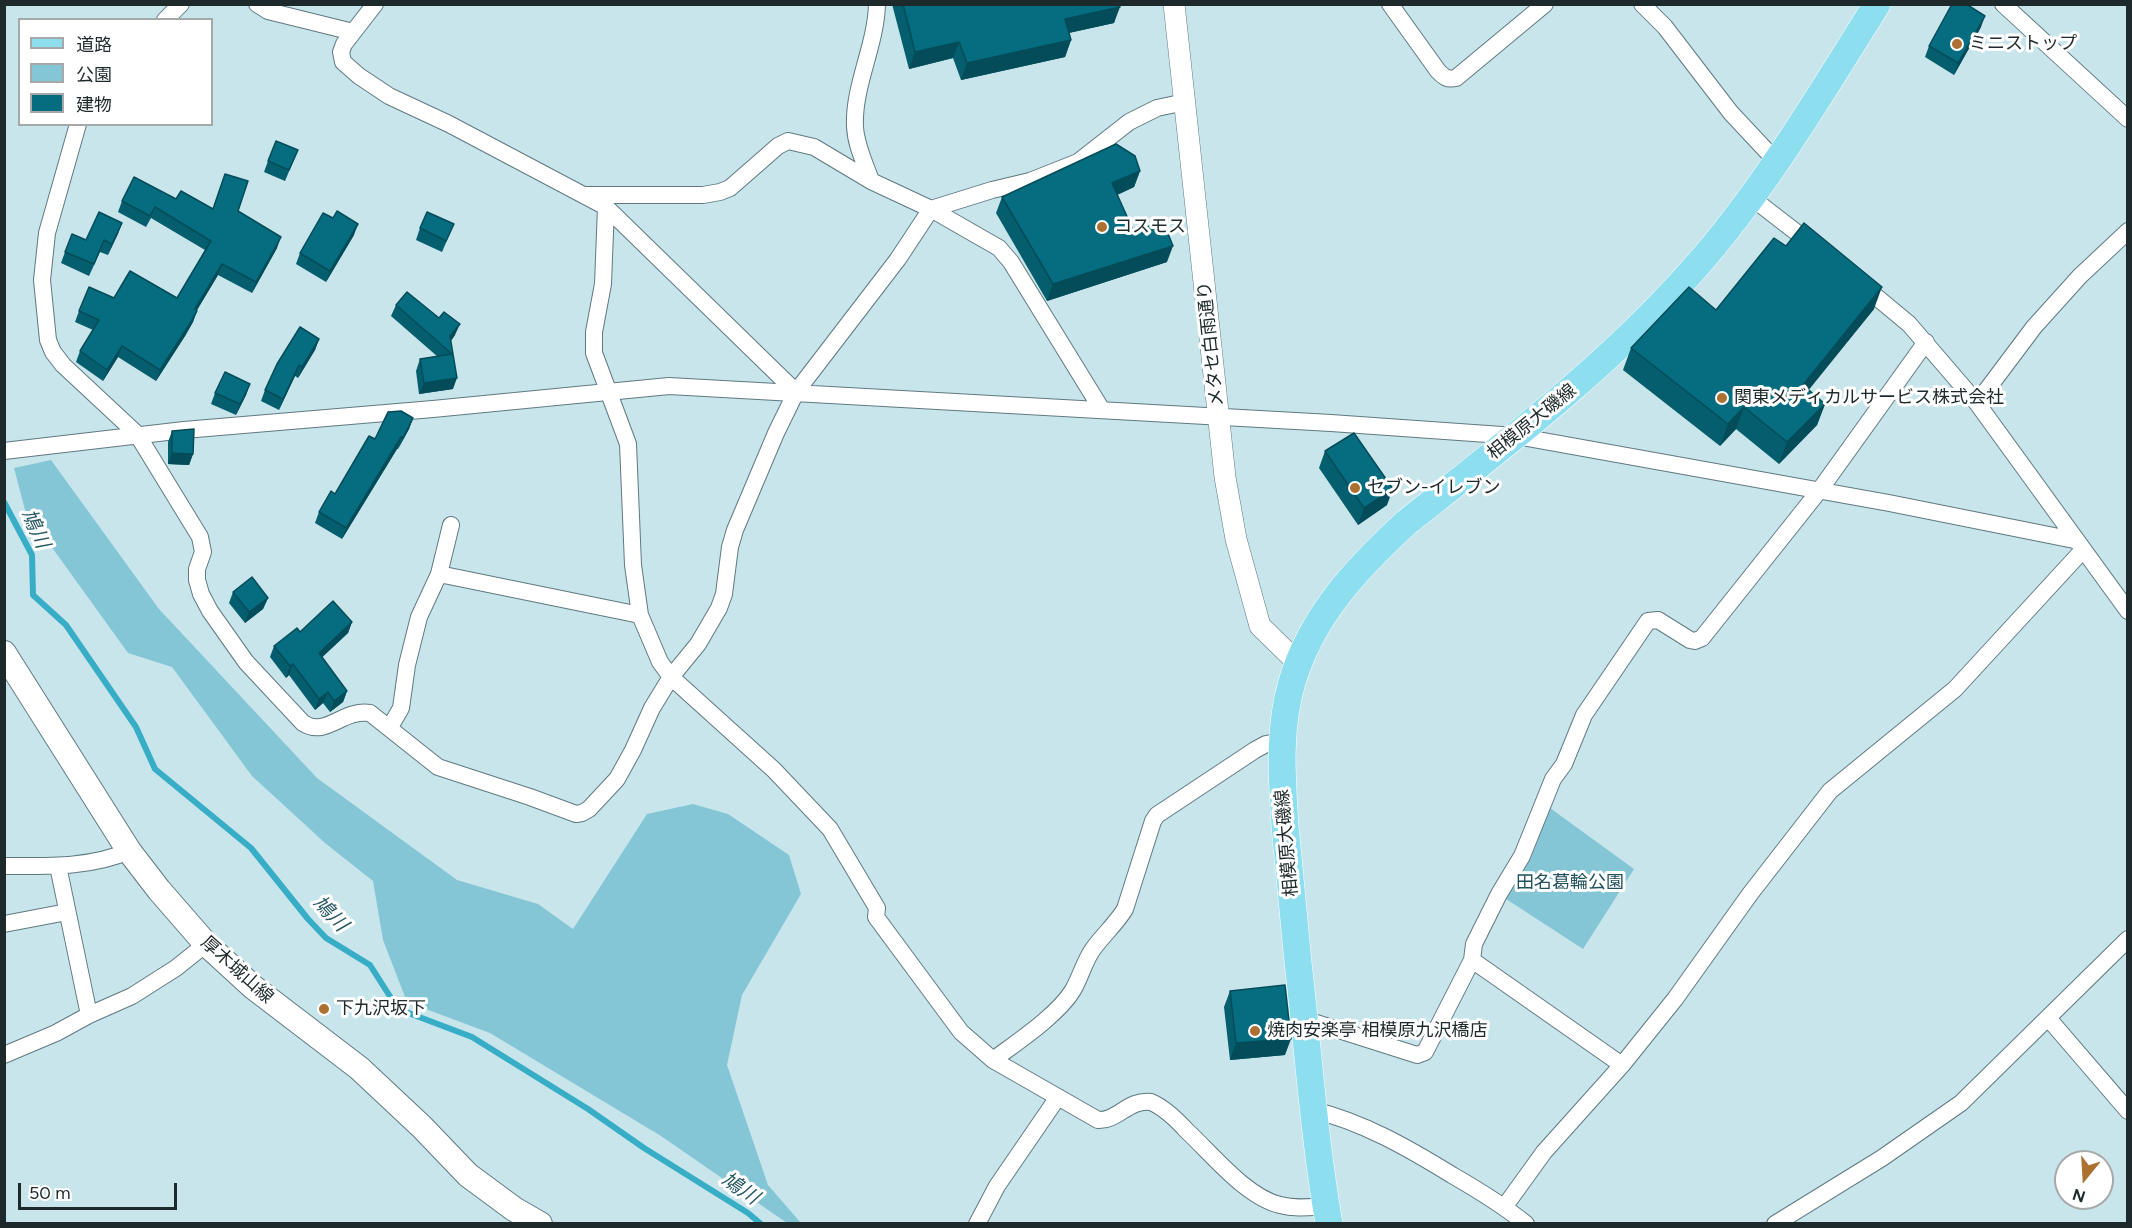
<!DOCTYPE html>
<meta charset="utf-8">
<style>
body{margin:0}
#map{position:relative;width:2132px;height:1228px;overflow:hidden;background:#c8e5ec;font-family:Figtree,"Noto Sans JP",sans-serif}
canvas{display:block}
.frame{position:absolute;inset:0;border:6px solid #1e292b;pointer-events:none}
.legend{position:absolute;left:18px;top:18px;width:195px;height:108px;box-sizing:border-box;background:#fff;border:2px solid #a5a9aa;margin:0;padding:8px 10px;list-style:none;font-size:18px;color:#1e292b}
.legend li{display:flex;align-items:center;gap:12px;height:30px}
.legend b{width:30px;border:2px solid #a5a9aa}
.north{position:absolute;left:2054px;top:1150px;width:60px;height:60px;box-sizing:border-box;background:#fff;border:2px solid #a5a9aa;border-radius:50%;rotate:198deg;font-size:16px;font-weight:700;line-height:24px;text-align:center;color:#1e292b}
.north::after{content:'';display:block;margin:auto;width:21px;height:27px;background:#ac7131;clip-path:polygon(50% 0,100% 100%,50% 72%,0 100%)}
.scale{position:absolute;left:18px;top:1183px;width:159px;height:27px;box-sizing:border-box;border:3px solid #1e292b;border-top:0;padding-left:8px;font-size:18px;line-height:21px;white-space:nowrap;color:#1e292b;-webkit-text-stroke:4px #fff;paint-order:stroke}
</style>
<div id="map">
<canvas width="2132" height="1228"></canvas>
<div class="frame"></div>
<ul class="legend">
<li><b style="height:8px;background:#8ddeef"></b>道路</li>
<li><b style="height:16px;background:#85c6d6"></b>公園</li>
<li><b style="height:16px;background:#056d7f"></b>建物</li>
</ul>
<div class="north">N</div>
<div class="scale">50 m</div>
</div>
<script>
const g = document.querySelector('canvas').getContext('2d');
g.lineJoin = 'round';
function fill(path, color) { g.fillStyle = color; g.fill(path, 'evenodd'); }
function trace(path, color, width, dash) { g.strokeStyle = color; g.lineWidth = width; g.lineCap = dash ? 'butt' : 'round'; g.setLineDash(dash || []); g.stroke(path); }
function drawText(font, color, halo, rows, align = 'center') {
  g.font = font + ' Figtree,"Noto Sans JP",sans-serif'; g.lineWidth = 6; g.setLineDash([]); g.textBaseline = 'middle'; g.strokeStyle = halo; g.fillStyle = color; for (const [text, x, y, turn = 0] of rows) {
    g.save(); g.translate(x, y); g.rotate((+turn || 0) * Math.PI / 180); g.textAlign = isNaN(turn) ? turn : align; if (halo) g.strokeText(text, 0, 0); g.fillText(text, 0, 0); g.restore();
  }
}
const green = new Path2D(`
 M51,460l108,149 158,169 140,102 81,24 35,25 74,-115 46,-10 35,10 61,41 12,39 -59,101 -15,70 41,120 33,38h-14l-126,-87 -171,-103 -83,-31 -24,-62 -10,-59 -48,-38 -73,-67 -80,-109 -44,-14 -103,-143 -11,-42z
 M1550,808l84,61 -51,80 -77,-50 25,-41z`);
const stream = new Path2D(`
 M4,502l28,53 1,40 33,30 70,102 19,42 96,79 57,71 18,19 44,27 28,44 74,28 116,72 56,39 104,65 13,11`);
const minor = new Path2D(`
 M257,4l11,7 85,21
 M375,4l-31,40 -3,8 2,10 16,14 30,20 60,28 157,83 -3,77 -9,48v21l34,91 5,121 7,50 20,47 11,15 103,93 56,59 47,79 -1,9 85,115 32,28 105,60c20,1 30,-21 53,-18 14,6 26,18 36,29 25,23 59,66 93,74 15,4 30,2 46,1
 M877,4c-1,42 -24,82 -22,123 1,19 10,36 16,54l60,28 61,-19 38,-9 48,-19 51,-40 28,-14 28,-6
 M1390,4l48,67c6,6 9,9 18,7l89,-74
 M1642,4l23,23 66,86 45,48
 M2003,4l125,115
 M165,20l16,-16
 M78,124l-31,109 -5,47 6,60 5,12 10,13 74,69 63,103 3,15 -6,17v11l4,14 9,17 36,51 57,61c23,15 39,-14 67,-10l68,54 92,30 46,17 6,-1 7,-4 28,-30 16,-29 19,-42 19,-31 27,-33 21,-36 5,-14 6,-47 5,-17 41,-97 20,-41 102,-133 33,-50 68,39 12,14 91,148
 M585,195h118l17,-3 10,-4 48,-42 10,-5 26,6 57,34
 M1752,198l62,48
 M606,207l190,185
 M1862,285l47,39 68,79 151,208
 M1977,403l57,-76 46,-51 48,-45
 M4,451l180,-21 249,-21 236,-23 662,37 185,13 373,67 185,37
 M439,574l201,41
 M390,727l11,-19 6,-43 12,-48 20,-43 12,-49
 M4,866c42,0 86,2 125,-15
 M58,866l31,149
 M4,924l63,-12
 M1472,960l150,105
 M2048,1018l80,93
 M1304,1019l113,36 8,-3 47,-92 2,-16 25,-50 23,-38 23,-57 8,-20 11,-15 20,-49 64,-94 10,-1 32,20 5,1 7,-3 117,-147 107,-149
 M4,1055l52,-22 33,-18 43,-19 44,-28 30,-24
 M993,1060c24,-18 65,-45 80,-70 8,-14 11,-28 20,-41 10,-14 23,-25 32,-40l28,-88 4,-6 98,-65 11,-6 16,-3
 M1313,1110c50,12 95,38 139,65 26,15 51,30 74,49
 M1505,1206l39,-54 78,-87 53,-66 75,-105 80,-103 125,-102 128,-139
 M977,1224l20,-38 61,-89
 M1775,1224l107,-66 79,-55 167,-164`);
const tertiary = new Path2D(`
 M1174,4l51,473 11,62 24,87 39,38`);
const secondary = new Path2D(`
 M4,653l125,198 30,39 47,54 47,43 106,81 63,59 46,48 46,34 26,15`);
const primary = new Path2D(`
 M1329,1224c-15,-87 -21,-175 -31,-262 -4,-45 -9,-90 -13,-136 -3,-49 -7,-96 7,-144 20,-67 65,-114 115,-160 100,-79 201,-156 286,-252 71,-80 127,-175 184,-266`);
const wall = new Path2D(`
 M892,4h227l-5,19 -45,10 2,7 -6,17 -104,23 -8,-22 -44,11z
 M1981,27l-27,48 -29,-18 4,-11z
 M298,150l-13,31 -21,-9 4,-11z
 M1140,171l-6,16 -17,8 17,37 33,30 -120,39 -51,-88 6,-16z
 M176,199l37,10 25,2 39,37 -25,45 -34,-18 -21,35 -4,12 -8,14 -29,45 -38,-24 -15,24 -27,-19 4,-11 13,-21 -18,-8 4,-11 35,-13h63l28,-48 -54,-32 -5,9 -28,-15 4,-11z
 M122,223l-14,32 -8,-3 -11,24 -28,-13 4,-11 21,-12z
 M454,224l-12,28 -26,-12 4,-12z
 M354,235l-28,47 -30,-18 4,-11z
 M396,305l59,30 -4,6 2,48 -34,5 -3,-23 4,-12 18,-2 -47,-41z
 M1874,309l-66,81 17,14 -8,21 -38,39 -43,-35 -16,17 -97,-76 8,-22z
 M319,339l-4,11 -17,28 -3,-2 -16,34 -18,-9 4,-11z
 M250,384l-4,11 -10,20 -25,-11 4,-11z
 M413,418l-4,11 -11,20h-1l-55,90 -27,-16 4,-11 16,-18 40,-55z
 M172,431l21,23 -4,11 -21,-1v-22z
 M1325,451l62,54 -29,20 -39,-57z
 M233,592l35,6 -5,11 -18,14 -16,-20z
 M352,622l-4,11 -26,24 25,34 -4,11 -13,10 -7,-9 -8,7 -26,-35 -3,3 -16,-21 4,-11 26,-14z
 M1230,991l55,64 -55,5 -6,-53z`);
const shadedWall = new Path2D(`
 M1120,7l-6,16 -55,12 6,-16z
 M1985,16l-4,11 -27,48 4,-12z
 M1071,40l-6,17 -104,23 6,-17z
 M959,42l-6,16 -44,11 6,-17z
 M1140,171l-6,16 -28,13 6,-17z
 M122,223l-4,11 -10,21 4,-11z
 M358,224l-4,11 -28,47 4,-11z
 M281,237l-4,11 -25,45 4,-11z
 M1173,246l-6,16 -120,39 6,-17z
 M222,264l-4,11 -27,45 4,-11z
 M1882,287l-8,22 -79,98 8,-22z
 M197,311l-4,11 -8,14 -29,45 4,-11z
 M460,324l-5,11 -9,12 4,-11z
 M319,339l-4,11 -17,28 4,-11z
 M122,346l-4,11 -15,24 4,-11z
 M299,365l-4,11 -16,34 4,-11z
 M457,378l-4,11 -34,5 5,-11z
 M250,384l-4,11 -10,20 4,-11z
 M1825,404l-8,21 -38,39 8,-22z
 M1744,407l-8,22 -16,17 8,-22z
 M413,418l-4,11 -11,20 5,-11z
 M401,437l-4,12 -55,90 4,-11z
 M172,453l21,1 -4,11 -21,-1z
 M1393,489l-6,16 -29,20 6,-17z
 M268,598l-5,11 -18,14 4,-11z
 M352,622l-4,11 -33,31 4,-11z
 M293,664l-4,11 -3,3 4,-12z
 M347,691l-4,11 -13,10 4,-11z
 M328,692l-5,11 -8,7 4,-11z
 M1291,1039l-6,16 -55,5 6,-17z`);
const building = new Path2D(`
 M903,4h216l1,3 -55,12 6,21 -104,23 -8,-21 -44,10z
 M1952,4h14l19,12 -27,47 -29,-17z
 M276,141l22,9 -9,20 -21,-9z
 M1116,144l19,12 5,15 -28,12 22,49 29,-11 10,25 -120,38 -51,-87z
 M225,174l23,7 -10,30 43,26 -25,45 -34,-18 -27,45 2,2 -8,14 -29,45 -38,-24 -15,24 -27,-19 19,-31 -20,-9 10,-24 25,11 16,-27 47,27 34,-57 -56,-34 -5,9 -28,-15 12,-24 42,22 5,-8 32,18z
 M337,211l21,13 -28,47 -30,-18 23,-40 10,5z
 M99,212l23,11 -10,21 -8,-4 -10,24 -29,-12 7,-18 14,6z
 M427,212l27,12 -8,17 -26,-13z
 M1804,223l78,64 -79,98 22,19 -38,38 -43,-35 -16,17 -97,-76 58,-61 27,23 58,-72 12,8z
 M407,292l32,26 5,-6 16,12 -10,12 7,42 -33,5 -4,-24 32,-5 -56,-49z
 M300,327l19,12 -17,28 -3,-2 -16,34 -18,-9 12,-26z
 M225,372l25,12 -10,20 -25,-11z
 M401,411l12,7 -10,20 -2,-1 -55,91 -27,-16 12,-21 4,3 34,-58 6,3 13,-27z
 M194,429l-1,25 -21,-1v-22z
 M1354,433l39,56 -29,19 -39,-57z
 M252,577l16,21 -19,14 -16,-20z
 M333,601l19,21 -33,31 28,38 -13,10 -6,-9 -9,7 -26,-35 -3,2 -16,-20 23,-18 3,4z
 M1285,985l6,54 -55,4 -6,-52z`);
const markers = [
 [1957,44,6,"#ac7131"],
 [1102,227,6,"#ac7131"],
 [1722,398,6,"#ac7131"],
 [1355,488,6,"#ac7131"],
 [324,1009,6,"#ac7131"],
 [1255,1031,6,"#ac7131"]
];
const poiNames = [
 ["ミニストップ",1969,44],
 ["コスモス",1114,227],
 ["関東メディカルサービス株式会社",1734,398],
 ["セブン-イレブン",1367,488],
 ["下九沢坂下",336,1009],
 ["焼肉安楽亭 相模原九沢橋店",1267,1031]
];
const streetNames = [
 ["メタセ白雨通り",1211,344,-96],
 ["相模原大磯線",1532,422,-39],
 ["相模原大磯線",1287,843,-95],
 ["厚木城山線",237,970,42]
];
const parkNames = [
 ["田名葛輪公園",1570,883]
];
const waterNames = [
 ["鳩川",35,529,65],
 ["鳩川",330,914,46],
 ["鳩川",740,1189,34]
];
fill(green, '#85c6d6');
trace(stream, '#38adc6', 6);
trace(minor, '#607980', 18);
trace(tertiary, '#607980', 22);
trace(secondary, '#607980', 26);
trace(primary, '#fff', 28);
trace(minor, '#fff', 16);
trace(tertiary, '#fff', 21);
trace(secondary, '#fff', 24);
trace(primary, '#8ddeef', 27);
fill(wall, '#045e6d');
fill(shadedWall, '#044c59');
fill(building, '#056d7f');
trace(building, '#044c59', 1.5);
for (const [x, y, r, color] of markers) { const dot = new Path2D(); dot.arc(x, y, r, 0, 2 * Math.PI); g.fillStyle = color; g.fill(dot); trace(dot, '#fff', 2); }
drawText('18px', '#1e292b', '#fff', poiNames, 'left');
drawText('18px', '#1e292b', '#fff', streetNames);
drawText('18px', '#22525d', '#fff', parkNames);
drawText('italic 20px', '#295964', '#fff', waterNames);
</script>
